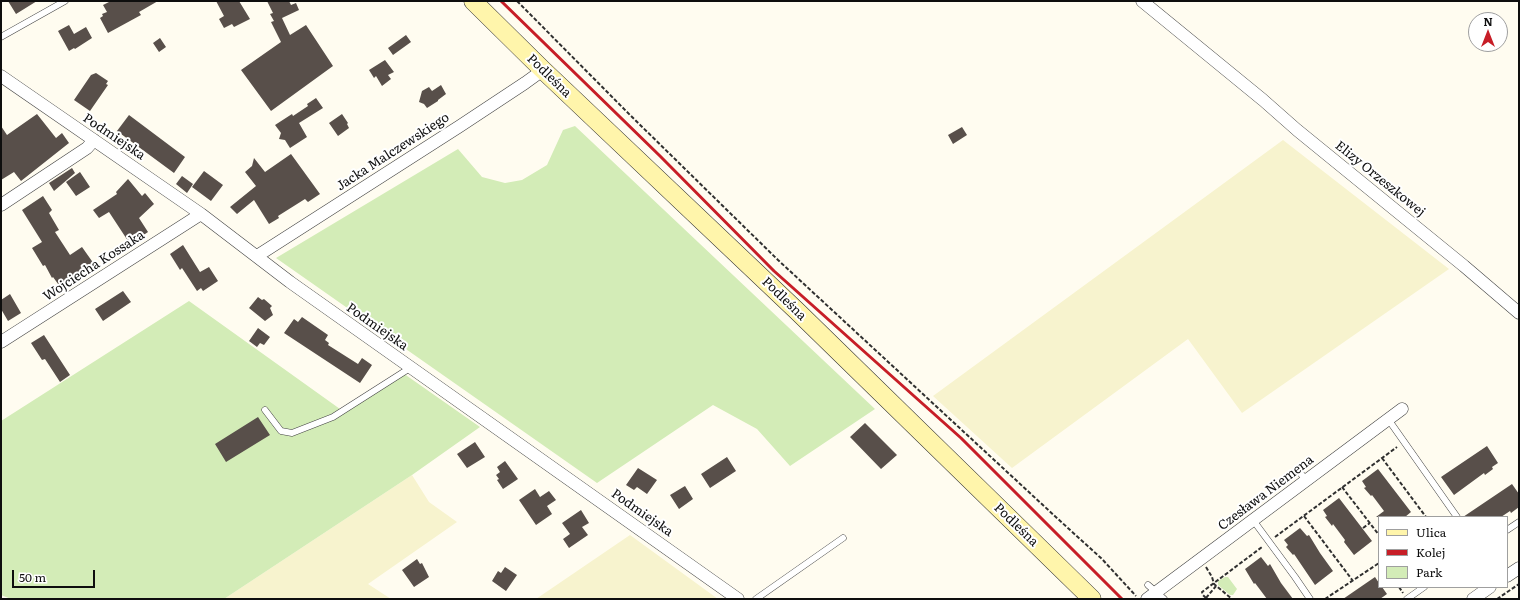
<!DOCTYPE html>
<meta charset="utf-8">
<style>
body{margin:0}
#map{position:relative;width:1520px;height:600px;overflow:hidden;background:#fffcf0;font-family:Literata,serif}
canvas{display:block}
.frame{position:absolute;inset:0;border:2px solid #0e0e0e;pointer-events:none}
.legend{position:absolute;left:1378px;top:516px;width:130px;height:72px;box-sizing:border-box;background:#fff;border:1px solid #9f9f9f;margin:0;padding:5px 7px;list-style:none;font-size:12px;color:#0e0e0e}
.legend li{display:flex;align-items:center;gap:8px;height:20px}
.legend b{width:20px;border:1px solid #9f9f9f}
.north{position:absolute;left:1468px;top:12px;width:40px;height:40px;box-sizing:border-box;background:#fff;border:1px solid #9f9f9f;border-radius:50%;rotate:0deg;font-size:11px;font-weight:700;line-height:16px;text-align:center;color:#0e0e0e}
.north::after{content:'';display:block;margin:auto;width:14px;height:18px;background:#c71e27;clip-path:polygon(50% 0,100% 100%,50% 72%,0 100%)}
.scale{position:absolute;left:12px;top:570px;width:83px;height:18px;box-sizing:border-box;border:2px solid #0e0e0e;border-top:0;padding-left:5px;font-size:12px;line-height:14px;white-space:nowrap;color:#0e0e0e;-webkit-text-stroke:3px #fff;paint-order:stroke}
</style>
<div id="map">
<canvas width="1520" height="600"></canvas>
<div class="frame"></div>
<ul class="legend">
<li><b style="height:5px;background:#fff5ab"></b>Ulica</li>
<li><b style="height:5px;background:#c71e27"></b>Kolej</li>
<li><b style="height:11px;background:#d3ecb7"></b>Park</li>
</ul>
<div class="north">N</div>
<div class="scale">50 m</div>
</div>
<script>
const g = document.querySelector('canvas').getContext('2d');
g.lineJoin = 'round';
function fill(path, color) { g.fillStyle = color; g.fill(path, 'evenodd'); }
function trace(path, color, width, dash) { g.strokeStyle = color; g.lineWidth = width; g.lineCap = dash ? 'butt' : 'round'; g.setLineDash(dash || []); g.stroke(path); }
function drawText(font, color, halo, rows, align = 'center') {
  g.font = font + ' Literata,serif'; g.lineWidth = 4; g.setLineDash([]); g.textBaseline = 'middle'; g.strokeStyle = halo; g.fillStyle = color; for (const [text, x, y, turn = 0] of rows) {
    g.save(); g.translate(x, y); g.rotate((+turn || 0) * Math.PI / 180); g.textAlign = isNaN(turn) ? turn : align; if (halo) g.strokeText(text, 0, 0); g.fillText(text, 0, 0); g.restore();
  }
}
const farmland = new Path2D(`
 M1283,140l166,129 -207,144 -54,-74 -176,129 -79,-72z
 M412,475l17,27 28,20 -89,62 23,15h-167z
 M630,535l88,64h-182z`);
const green = new Path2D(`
 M575,126l300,283 -85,57 -33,-37 -44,-24 -116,78 -321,-225 182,-109 24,28 23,6 17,-3 25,-15 16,-35z
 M189,301l151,108 60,-38 80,56 -68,48 -188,124h-213l-10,-4v-174z
 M1225,577h3l9,12 -4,6h-3l-12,-10v-4z`);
const building = new Path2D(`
 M8,1h29l-21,13z
 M111,1h47l-19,11 2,3 -33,18 -8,-15 3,-2 -1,-2 5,-2 -4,-7z
 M216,1h23l11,18 -16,8 -2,-3 -8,4 -5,-9 5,-3z
 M267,1h22l2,4 5,-2 3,7 -17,8 8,17 16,-10 27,41 -62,45 -30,-41 40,-28 -10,-20 3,-1 -4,-7 3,-1z
 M69,25l5,9 12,-7 6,11 -17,11 -1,-1 -5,3 -11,-20z
 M406,35l5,7 -18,13 -5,-7z
 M160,38l6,9 -7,5 -6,-9z
 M385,60l9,12 -6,3 3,4 -9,7 -6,-10 -2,2 -5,-8z
 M96,73l12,8 -2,3 2,1 -18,26 -16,-11 17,-25z
 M441,85l5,9 -8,6v1l-11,7 -3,-4 -5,-2 3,-11 7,-4 3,4z
 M316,98l7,10 -24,15 8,14 -17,11 -5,-8 -6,-1 2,-6 -6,-8 17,-11 1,2 15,-10 -1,-2z
 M37,114l19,24 6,-5 7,10 -48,38 -7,-9 -13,8v-54l6,9z
 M342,114l6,9 -1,1 2,4 -11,8 -9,-13z
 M129,115l56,42 -11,16 -57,-42z
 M962,127l5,8 -14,9 -5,-9z
 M291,154l29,40 -12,8 -3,-3 -27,17 1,2 -10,6 -15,-24 -17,14 -7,-7 26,-21 -11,-14 7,-6 2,-8 11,14z
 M72,168l3,5 -21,18 -5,-8z
 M204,171l19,14 -12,16 -19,-14z
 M80,172l10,15 -14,9 -10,-14z
 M182,176l11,8 -6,9 -11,-9z
 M128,179l14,17 3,-3 9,11 -15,14 9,14 -18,12 -21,-32 -10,6 -6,-8 24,-16 -1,-2z
 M43,196l9,14 -3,3 10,17 -4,2 15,23 12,-8 12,17 -22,14 1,2 -12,8 -8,-11 -1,1 -7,-13 -2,1 -11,-18 10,-6 -20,-32z
 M183,245l17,27 9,-5 9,14 -15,10 -2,-3 -4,3 -15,-23 -2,2 -10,-16z
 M123,291l8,11 -28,19 -8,-12z
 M10,294l11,19 -13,8 -7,-12v-9z
 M258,297l4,3 2,-1 8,7 -2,2 3,7 -8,6 -16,-13z
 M302,317l26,18 -3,5 4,3 -1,2 30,19 4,-6 10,7 -12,18 -76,-50 10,-14 4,3z
 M258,328l12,9 -6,8 -4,-2 -3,4 -8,-6z
 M44,335l26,40 -10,7 -15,-23 -3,1 -11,-17z
 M258,417l12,18 -44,27 -11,-18z
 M865,423l32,32 -16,14 -31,-32z
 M475,442l10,15 -18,11 -10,-14z
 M1487,446l11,17 -6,4 1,2 -8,6 -1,-2 -30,22 -13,-18z
 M727,457l9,14 -26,17 -9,-14z
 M505,461l13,18 -15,10 -6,-9 2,-1 -3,-4 4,-3 -3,-5z
 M638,468l19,12 -10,14 -10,-7 -3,3 -8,-5z
 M1378,469l33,43 -6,5h-29l8,-6 -12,-16 -1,1 -7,-8 2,-1 -4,-6z
 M1512,484l7,10v13l-8,6 -1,-2 -9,6h-38z
 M685,486l8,13 -14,10 -9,-14z
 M535,489l5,8 9,-6 7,9 -9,6 5,8 -16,11 -17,-25z
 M1339,498l33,43 -18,14 -10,-13 1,-2 -12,-16 -1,2 -7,-9 2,-1 -4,-6z
 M581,510l8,13 -7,4 6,8 -19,13 -6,-9 7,-5 -8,-11z
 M1300,528l7,8 2,-1 11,18 13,18 -18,14 -21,-31 -1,1 -7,-8 2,-2 -4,-5z
 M1261,557l7,9 2,-2 11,19 12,16h-26l-12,-16 -1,1 -9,-15z
 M417,559l3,5 2,-1 7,14 -15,10 -12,-17z
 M505,567l12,8 -11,16 -14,-10 6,-10 3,2z
 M1375,577l4,6v4h3l5,7 -7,5h-37z`);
const path = new Path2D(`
 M517,1l113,114 148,145 280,259 44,40 34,37
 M1382,458l44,59
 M1342,487l37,48
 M1304,516l49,65
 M1363,528l7,-5
 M1275,537l122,-90
 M1206,567l6,10 2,7 18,15
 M1399,587l4,6
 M1206,598l-3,-3 -1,-3 60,-45
 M1206,598l10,-12
 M1325,599l54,-36
 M1497,599l22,-15`);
const lane = new Path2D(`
 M1,37l64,-36
 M265,410l16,21 11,2 41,-16 77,-49
 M1388,419l69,98
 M1297,469l9,11
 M1253,520l42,57 15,22
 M1507,530l12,-8
 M1148,585l16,14
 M756,599l87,-61
 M1407,599l17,-12`);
const street = new Path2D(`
 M1142,1l121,99 34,30 167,136 55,47
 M1,76l200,138 89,68 448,317
 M1,205l86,-57 7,-8
 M257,256l203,-130 65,-43 18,-13
 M1,342l200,-128
 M1507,576l12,-8
 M1147,599l255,-190
 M1473,599l17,-12`);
const secondary = new Path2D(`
 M473,1l70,69 254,241 295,288`);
const rail = new Path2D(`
 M501,1l159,155 114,115 187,167 161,161`);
const streetNames = [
 ["Podleśna",549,76,44],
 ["Podmiejska",114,137,34],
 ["Jacka Malczewskiego",393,152,-33],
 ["Elizy Orzeszkowej",1380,179,39],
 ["Wojciecha Kossaka",94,266,-33],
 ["Podleśna",784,299,44],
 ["Podmiejska",377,327,35],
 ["Czesława Niemena",1266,493,-37],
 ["Podmiejska",642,513,35],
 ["Podleśna",1016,525,44]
];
fill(farmland, '#f7f3ce');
fill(green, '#d3ecb7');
fill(building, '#584f4a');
trace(lane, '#414141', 7);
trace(street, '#414141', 13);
trace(secondary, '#303030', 19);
trace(path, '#303030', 2, [4, 2]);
trace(lane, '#fff', 6);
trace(street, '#fff', 12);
trace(secondary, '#fff5ab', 18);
trace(rail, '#c71e27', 3);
drawText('13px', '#0e0e0e', '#fff', streetNames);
</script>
